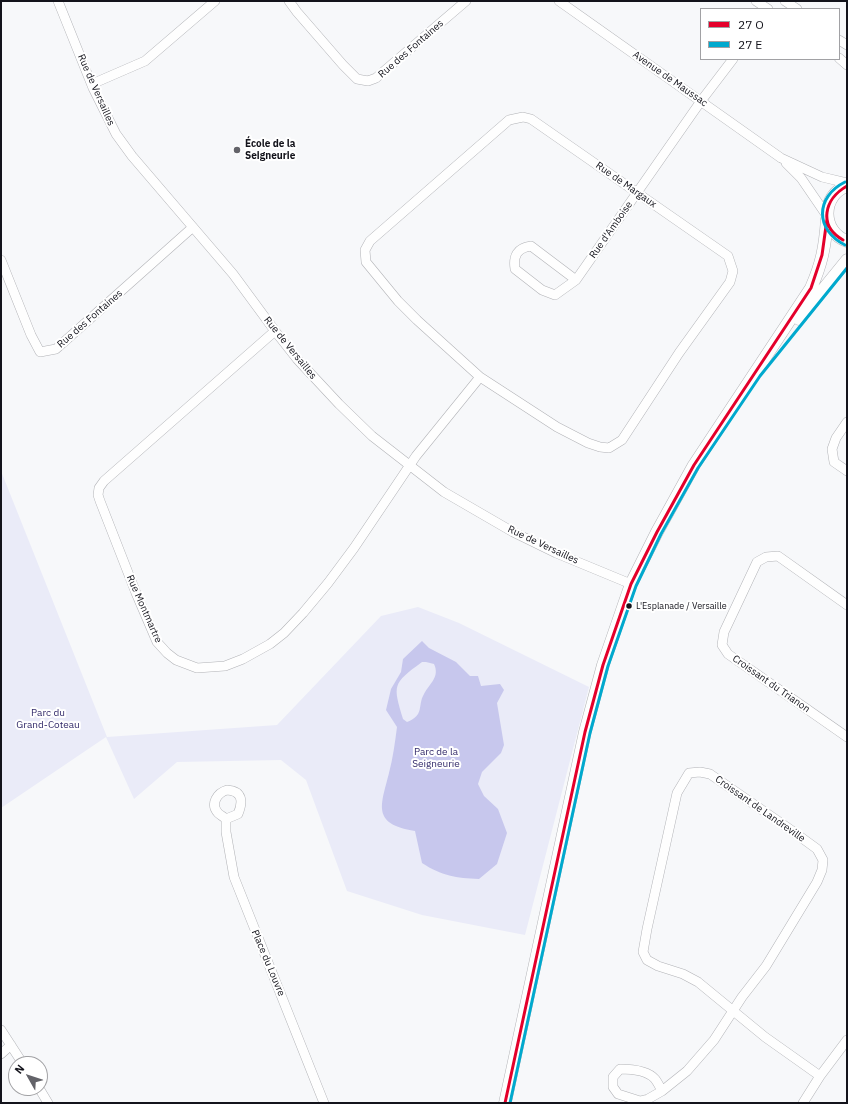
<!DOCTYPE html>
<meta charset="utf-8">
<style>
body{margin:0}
#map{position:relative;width:848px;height:1104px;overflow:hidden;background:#f7f8fa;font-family:"IBM Plex Sans",sans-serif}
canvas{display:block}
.frame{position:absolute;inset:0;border:2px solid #13131b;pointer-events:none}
.legend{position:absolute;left:700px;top:8px;width:140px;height:52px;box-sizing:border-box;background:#fff;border:1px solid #a1a1a4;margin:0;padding:5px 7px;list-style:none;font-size:12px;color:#13131b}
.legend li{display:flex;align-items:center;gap:8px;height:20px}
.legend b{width:20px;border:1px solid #a1a1a4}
.north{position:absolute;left:8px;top:1056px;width:40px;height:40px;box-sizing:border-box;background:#fff;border:1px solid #a1a1a4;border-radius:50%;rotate:309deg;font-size:11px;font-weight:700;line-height:16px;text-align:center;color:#13131b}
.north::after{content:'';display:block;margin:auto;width:14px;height:18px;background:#636369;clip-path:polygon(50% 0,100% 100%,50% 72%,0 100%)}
</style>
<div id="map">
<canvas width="848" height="1104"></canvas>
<div class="frame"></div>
<ul class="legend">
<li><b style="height:5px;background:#e4002b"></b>27 O</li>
<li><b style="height:5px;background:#00a9ce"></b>27 E</li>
</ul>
<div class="north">N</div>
</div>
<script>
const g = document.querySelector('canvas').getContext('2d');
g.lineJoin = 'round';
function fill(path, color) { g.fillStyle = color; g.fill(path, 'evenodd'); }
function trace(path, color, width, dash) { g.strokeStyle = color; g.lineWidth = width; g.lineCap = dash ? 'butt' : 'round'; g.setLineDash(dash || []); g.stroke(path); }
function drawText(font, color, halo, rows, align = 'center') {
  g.font = font + ' "IBM Plex Sans",sans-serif'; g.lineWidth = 4; g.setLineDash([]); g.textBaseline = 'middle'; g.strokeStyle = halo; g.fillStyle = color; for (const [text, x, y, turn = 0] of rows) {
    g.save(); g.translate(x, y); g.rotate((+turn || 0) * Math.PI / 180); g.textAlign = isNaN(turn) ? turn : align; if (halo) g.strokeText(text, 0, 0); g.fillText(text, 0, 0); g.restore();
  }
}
const green = new Path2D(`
 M1,471l106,266 170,-12 104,-109 37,-9 41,16 130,64 -64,248 -103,-20 -75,-24 -41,-111 -25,-20 -104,2 -43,37 -28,-62 -105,71z`);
const water = new Path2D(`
 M422,641l7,7 27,14 14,14h8l3,10 19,-2 4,6 -7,13 7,42 -3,8 -19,19 -4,12 6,12 14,13 9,24 -10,31 -18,15c-23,-1 -37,-3 -57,-16l-7,-32c-44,-7 -34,-26 -26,-58 4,-15 6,-31 8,-46l-11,-17 5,-21 10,-17 2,-13zM422,662h4l8,2c6,13 -4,19 -10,30 -7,12 1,21 -17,28l-4,-3c-10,-34 -11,-35 19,-57z`);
const street = new Path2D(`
 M58,1l35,87 23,46 16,22 101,118 42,57 22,28 42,45 33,32 72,56 69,40 43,21 75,31
 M289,1l8,11 46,53 14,14 11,2 8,-3 90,-77
 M559,1l222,157 41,19 25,6
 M756,1l12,8
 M785,1l12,8
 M839,40l8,5
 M839,58l8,7
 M92,84l53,-23 70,-60
 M523,117l8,2 197,137 5,15 -3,11 -51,71 -57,87 -13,8 -9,-1 -12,-4 -31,-16 -77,-50 -63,-57 -19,-19 -32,-39 -1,-12 5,-9 139,-121z
 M786,163l15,15 26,38
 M1,260l30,75 9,17 16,-3 137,-122
 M576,280l-45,-34c-14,2 -18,10 -16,23l27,21 13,5 21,-15 125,-179 32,-42
 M275,331l-171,150 -5,7 -1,7 2,6 36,92 21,49 10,11 9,7 21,8 28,-2 18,-7 27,-15 14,-11 19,-20 25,-30 26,-35 62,-92 64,-79
 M847,422l-11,16 -4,11 2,13 13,9
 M847,605l-69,-49 -12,1 -9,5 -33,70 -2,13 6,9 119,83
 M227,790c16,1 16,12 11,24l-12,5c-2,-2 -6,-4 -8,-6 -8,-9 -1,-20 9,-23z
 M226,819v13l8,45 90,226
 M1,1030l22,34
 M1,1054l10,-9
 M39,1088l9,15
 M662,1091c-2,-4 -4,-8 -7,-12 -8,-9 -24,-10 -35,-10l-7,8v10l5,7 22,7 8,-2 14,-8 25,-20 27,-31 28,-43 24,-31 51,-84 5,-12 1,-10 -6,-11 -26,-19 -81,-56 -10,-2 -11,1 -12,20 -30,136 -4,23 4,8 11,6 25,8 15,8 67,55 55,39
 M803,1103l17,-27 27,-36`);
const secondary = new Path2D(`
 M847,186c-26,9 -26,46 0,55
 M799,319l48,-59
 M505,1103l80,-371 18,-67 28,-81 26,-52 37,-67 117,-177c11,-25 14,-41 16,-69`);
const bus1 = new Path2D(`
 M843,240c-25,-14 -19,-41 4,-54
 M505,1103l80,-371 18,-67 28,-81 26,-52 37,-67 117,-177 11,-33 5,-36`);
const bus2 = new Path2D(`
 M845,182c-30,15 -30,48 0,63
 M510,1103l80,-370 18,-67 28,-80 25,-52 37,-66 62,-92 87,-108`);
const markers = [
 [237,150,4,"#636369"],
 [629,606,3.5,"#13131b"]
];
const busNames = [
 ["L'Esplanade / Versaille",636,606]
];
const streetNames = [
 ["Rue des Fontaines",411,49,-41],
 ["Avenue de Maussac",670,79,35],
 ["Rue de Versailles",96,90,66],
 ["Rue de Margaux",626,185,35],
 ["Rue d'Amboise",611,230,-55],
 ["Rue des Fontaines",90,319,-41],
 ["Rue de Versailles",290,348,51],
 ["Rue de Versailles",543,545,25],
 ["Rue Montmartre",144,609,66],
 ["Croissant du Trianon",771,684,35],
 ["Croissant de Landreville",760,809,35],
 ["Place du Louvre",268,963,67]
];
const poiNames = [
 ["École de la",245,144],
 ["Seigneurie",245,156]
];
const parkNames = [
 ["Parc du",48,713],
 ["Grand-Coteau",48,725],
 ["Parc de la",436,752],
 ["Seigneurie",436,764]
];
fill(green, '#eaebf8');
fill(water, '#c7c7ed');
trace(street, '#b1b2b6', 10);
trace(secondary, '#b1b2b6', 13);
trace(street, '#fefefe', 9);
trace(secondary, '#fefefe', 12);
trace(bus1, '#e4002b', 3);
trace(bus2, '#00a9ce', 3);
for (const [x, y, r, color] of markers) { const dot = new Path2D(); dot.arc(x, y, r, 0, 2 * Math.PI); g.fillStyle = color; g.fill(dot); trace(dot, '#fff', 1.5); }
drawText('9px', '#13131b', '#fff', busNames, 'left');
drawText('10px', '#13131b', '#fff', streetNames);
drawText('bold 10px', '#13131b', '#fff', poiNames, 'left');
drawText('10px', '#312969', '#fff', parkNames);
</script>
